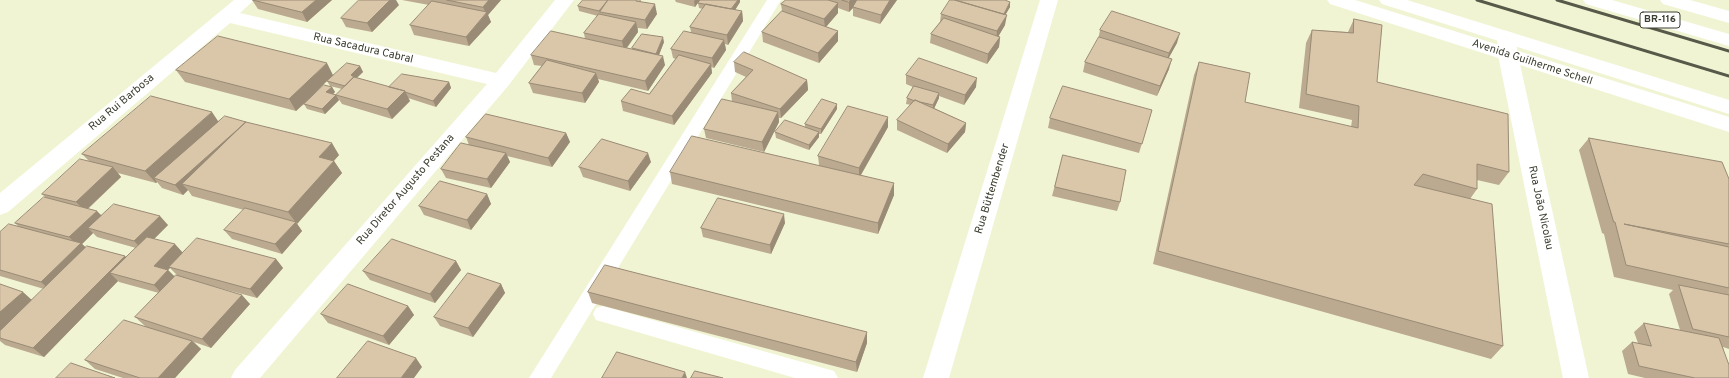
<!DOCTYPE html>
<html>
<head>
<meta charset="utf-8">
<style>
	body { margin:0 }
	canvas { display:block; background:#f1f4d3 }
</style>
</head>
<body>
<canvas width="1729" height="378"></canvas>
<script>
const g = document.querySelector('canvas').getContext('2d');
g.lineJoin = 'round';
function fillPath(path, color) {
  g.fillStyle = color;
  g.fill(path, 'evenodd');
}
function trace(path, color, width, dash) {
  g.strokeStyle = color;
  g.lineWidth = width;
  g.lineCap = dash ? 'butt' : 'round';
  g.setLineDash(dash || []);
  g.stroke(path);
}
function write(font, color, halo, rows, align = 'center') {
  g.font = font + ' Overpass,sans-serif';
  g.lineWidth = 3;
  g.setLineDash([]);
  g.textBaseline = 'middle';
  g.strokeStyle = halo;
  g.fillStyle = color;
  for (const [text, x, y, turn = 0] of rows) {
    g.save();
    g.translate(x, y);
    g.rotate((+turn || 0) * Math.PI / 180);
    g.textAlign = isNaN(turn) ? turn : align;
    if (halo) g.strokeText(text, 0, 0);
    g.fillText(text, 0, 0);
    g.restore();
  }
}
fillPath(new Path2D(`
	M 767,0 L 781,0 L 551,378 L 529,378 Z
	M 603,306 L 827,369 L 834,371 L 838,378 L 795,378 L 603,322 L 596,320 L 593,314 L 596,308 Z`), '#fff');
fillPath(new Path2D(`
	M 234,0 L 254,0 L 240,13 L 496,73 L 555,0 L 574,0 L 508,86 L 260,378 L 231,378 L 235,370 L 487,84 L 230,23 L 8,212 L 0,215 L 0,193 Z
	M 1040,0 L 1058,0 L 949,378 L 923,378 Z
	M 1506,31 L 1513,33 L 1515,37 L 1518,55 L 1589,378 L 1563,378 L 1498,55 L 1497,37 L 1499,33 Z`), '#fff');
fillPath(new Path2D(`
	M 1327,0 L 1355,0 L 1729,117 L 1729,132 L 1330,4 Z
	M 1379,0 L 1407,0 L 1729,100 L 1729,114 L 1382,4 Z`), '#fff');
fillPath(new Path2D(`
	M 1583,0 L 1612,0 L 1729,34 L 1729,46 L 1586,4 Z
	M 1660,0 L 1690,0 L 1729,11 L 1729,23 L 1663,4 Z`), '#fff');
trace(new Path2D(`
	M 1477,0 L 1729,76
	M 1557,0 L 1729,51`), '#575949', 3);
fillPath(new Path2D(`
	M 252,0 L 332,0 L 307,22 L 258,9 Z
	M 402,0 L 501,0 L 488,15 L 491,22 L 469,46 L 414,35 L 410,25 L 429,5 Z
	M 641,0 L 641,2 L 657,14 L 647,29 L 638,28 L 638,32 L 627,48 L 632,49 L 632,48 L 664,42 L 659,55 L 665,65 L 648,91 L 598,79 L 599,82 L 585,103 L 533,93 L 529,83 L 542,66 L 534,65 L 531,55 L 585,39 L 584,33 L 598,16 L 579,11 L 578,6 Z
	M 675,0 L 740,0 L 740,2 L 735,10 L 742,11 L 743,21 L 728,45 L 725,44 L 726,50 L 714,68 L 711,67 L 712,73 L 674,125 L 623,111 L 621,101 L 649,94 L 676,59 L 673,58 L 671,49 L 691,32 L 690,27 L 703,9 L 699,8 L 698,3 L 695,7 L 676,2 Z
	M 786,0 L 897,0 L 880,24 L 853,16 L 853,8 L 849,12 L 838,8 L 838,13 L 826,27 L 838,31 L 838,41 L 819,63 L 763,42 L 762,32 L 782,11 L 781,4 Z
	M 1010,2 L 1010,7 L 1005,15 L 1005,25 L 998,37 L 1000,37 L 999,47 L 987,64 L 930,43 L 931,34 L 940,22 L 941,14 Z
	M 399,5 L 372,32 L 346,27 L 341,18 Z
	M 1354,19 L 1377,82 L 1509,172 L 1499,185 L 1477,180 L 1477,189 L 1470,199 L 1503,346 L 1491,359 L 1153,264 L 1194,75 L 1199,62 L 1245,102 L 1351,127 L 1352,120 L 1299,108 L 1306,43 L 1312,30 L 1348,32 Z
	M 1100,30 L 1177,43 L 1168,58 L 1169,69 L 1157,96 L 1083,72 L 1085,62 L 1098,40 Z
	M 734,62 L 807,80 L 808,90 L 781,118 L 779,118 L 779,122 L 764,152 L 706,138 L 704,129 L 732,102 L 731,93 L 746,77 L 735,72 Z
	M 360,66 L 363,72 L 357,78 L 389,87 L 449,82 L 451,88 L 436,107 L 408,98 L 410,101 L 392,119 L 342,104 L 336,95 L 342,89 L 330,86 L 327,81 L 311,97 L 332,87 L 335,92 L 333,94 L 336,95 L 339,100 L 325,114 L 307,109 L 304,104 L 296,111 L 185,82 L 176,70 L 333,75 Z
	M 906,75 L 976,87 L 964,105 L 939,96 L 939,98 L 934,108 L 966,123 L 965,132 L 947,153 L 897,130 L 897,120 L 911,105 L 906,104 L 907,98 L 913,87 L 906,84 Z
	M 837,109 L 821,134 L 819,134 L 819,137 L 809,150 L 776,138 L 775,132 L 805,127 L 805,124 Z
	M 1152,110 L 1139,153 L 1048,128 L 1050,118 Z
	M 219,121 L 246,122 L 339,155 L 334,161 L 342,173 L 297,224 L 302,231 L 282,254 L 232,239 L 224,230 L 244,210 L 192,196 L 188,190 L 183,195 L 162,188 L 157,182 L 156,183 L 118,173 L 121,177 L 88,209 L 101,215 L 168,225 L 154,239 L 183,253 L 276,259 L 283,268 L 257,298 L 201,283 L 250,304 L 211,348 L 194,342 L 201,349 L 175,378 L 123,378 L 95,369 L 85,360 L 145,326 L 135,317 L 159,293 L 119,282 L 118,281 L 44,357 L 5,345 L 0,341 L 0,284 L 32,300 L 44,289 L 0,276 L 0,232 L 18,226 L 15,223 L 46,198 L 42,194 L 90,162 L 82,154 ZM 93,233 L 97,237 L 136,248 L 126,258 L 125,256 L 86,248 L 82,244 ZM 170,268 L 177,275 L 175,277 L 168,270 Z
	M 888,127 L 861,175 L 894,195 L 878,234 L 672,184 L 670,172 L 819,165 L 818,156 Z
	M 566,133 L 570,142 L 552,167 L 507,156 L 510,162 L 491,188 L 446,178 L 441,169 L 469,145 L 466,137 Z
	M 1589,138 L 1729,179 L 1729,349 L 1723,347 L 1729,378 L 1645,378 L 1628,374 L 1622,351 L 1632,342 L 1638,343 L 1634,332 L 1644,323 L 1680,330 L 1669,294 L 1673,290 L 1614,277 L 1604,234 L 1602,233 L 1579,150 Z
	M 1063,155 L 1120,202 L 1117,211 L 1052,196 Z
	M 651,162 L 630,191 L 583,177 L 579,167 Z
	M 487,194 L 491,204 L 471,230 L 424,215 L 419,206 Z
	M 785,223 L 771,254 L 703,237 L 701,228 Z
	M 456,261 L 461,270 L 435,303 L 370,280 L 363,271 Z
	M 501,284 L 505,293 L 473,337 L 440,326 L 434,317 Z
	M 588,292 L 867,332 L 867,343 L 857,372 L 592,303 Z
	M 408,306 L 414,315 L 389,345 L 328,323 L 321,314 Z`), '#bbaa90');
fillPath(new Path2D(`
	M 316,0 L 332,0 L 307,22 L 302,12 Z
	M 390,0 L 396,0 L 399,5 L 372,32 L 367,23 Z
	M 489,0 L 501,0 L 488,15 L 491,22 L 469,46 L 466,37 L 486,14 L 483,7 Z
	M 695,0 L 700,0 L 695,7 L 694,1 Z
	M 738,0 L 740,0 L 740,2 L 732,15 L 731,10 Z
	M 851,0 L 860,0 L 853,7 L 853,8 L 849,12 L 849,2 Z
	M 890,0 L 897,0 L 880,24 L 881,15 Z
	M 1010,2 L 1010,7 L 1003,19 L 1004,14 Z
	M 838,3 L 838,13 L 825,28 L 824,19 Z
	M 655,4 L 657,14 L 647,29 L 645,20 Z
	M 742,11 L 743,21 L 728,45 L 727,35 Z
	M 1007,15 L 1005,25 L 996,40 L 997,31 Z
	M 636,22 L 638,32 L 624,51 L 622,41 Z
	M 838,31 L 838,41 L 819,63 L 818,53 Z
	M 1180,33 L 1177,43 L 1166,63 L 1169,53 Z
	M 663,37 L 664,42 L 657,60 L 656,54 Z
	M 1000,37 L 999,47 L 987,64 L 988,54 Z
	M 724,40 L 726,50 L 714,68 L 712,58 Z
	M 663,56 L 665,65 L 648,91 L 645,81 Z
	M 1172,59 L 1169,69 L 1157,96 L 1160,86 Z
	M 327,63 L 333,75 L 296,111 L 289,99 Z
	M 711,64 L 712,73 L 674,125 L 672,116 Z
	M 360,66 L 363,72 L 355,79 L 348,91 L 351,75 Z
	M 596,73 L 599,82 L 585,103 L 582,93 Z
	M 977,78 L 976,87 L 964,105 L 965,95 Z
	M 807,80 L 808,90 L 781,118 L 780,109 Z
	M 449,82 L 451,88 L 436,107 L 433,101 Z
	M 332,87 L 335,92 L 329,98 L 326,92 Z
	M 405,91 L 410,101 L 392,119 L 387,109 Z
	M 939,93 L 939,98 L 933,111 L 933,105 Z
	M 336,95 L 339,100 L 325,114 L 322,109 Z
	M 837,104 L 837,109 L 821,134 L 821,129 Z
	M 212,112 L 220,124 L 154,178 L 157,182 L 156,183 L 145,171 Z
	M 778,112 L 779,122 L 764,152 L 762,142 Z
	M 888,117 L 888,127 L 859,178 L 859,168 Z
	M 246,122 L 252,131 L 182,184 L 188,190 L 183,195 L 175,185 Z
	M 966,123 L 965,132 L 947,153 L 948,144 Z
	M 819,132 L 819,137 L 809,150 L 809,145 Z
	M 566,133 L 570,142 L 552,167 L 548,158 Z
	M 332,143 L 339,155 L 326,169 L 319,157 Z
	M 506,153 L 510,162 L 491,188 L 487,179 Z
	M 648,153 L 651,162 L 630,191 L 628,181 Z
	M 334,161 L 342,173 L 297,224 L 288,212 Z
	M 113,167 L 121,177 L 85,211 L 76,202 Z
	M 894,183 L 894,195 L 878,234 L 878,223 Z
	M 487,194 L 491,204 L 471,230 L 467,220 Z
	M 97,211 L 106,220 L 88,228 L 93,233 L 82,244 L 91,252 L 51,291 L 41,282 L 78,246 L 69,237 Z
	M 784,214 L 785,223 L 771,254 L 770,245 Z
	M 160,216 L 168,225 L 143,250 L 134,241 Z
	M 296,222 L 302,231 L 282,254 L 275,244 Z
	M 175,244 L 184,254 L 163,275 L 154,266 Z
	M 125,256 L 134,265 L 110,273 L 118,281 L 44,357 L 33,348 Z
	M 276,259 L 283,268 L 257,298 L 250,289 Z
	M 456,261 L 461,270 L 435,303 L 430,294 Z
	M 168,270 L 177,279 L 162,294 L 154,285 Z
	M 501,284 L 505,293 L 473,337 L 468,328 Z
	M 23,292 L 33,301 L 0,331 L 0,312 Z
	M 242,295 L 250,304 L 211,348 L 202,339 Z
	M 408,306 L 414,315 L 389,345 L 383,336 Z
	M 867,332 L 867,343 L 857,372 L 856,362 Z
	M 192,341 L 201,349 L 175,378 L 158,378 Z
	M 416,358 L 422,367 L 414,378 L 401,378 Z
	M 685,372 L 687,378 L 682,378 Z`), '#998b76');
const building = new Path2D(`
	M 253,0 L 316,0 L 302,12 Z
	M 359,0 L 390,0 L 367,23 L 341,18 Z
	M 447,0 L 489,0 L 483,7 Z
	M 583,0 L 608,0 L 599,11 L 578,6 Z
	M 608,0 L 636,0 L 636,1 L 655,4 L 645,20 L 600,12 Z
	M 700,0 L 738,0 L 731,9 L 698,3 Z
	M 786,0 L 828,0 L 838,3 L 824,19 L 781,4 Z
	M 842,0 L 851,0 L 849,2 Z
	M 857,0 L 890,0 L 881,15 L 853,7 Z
	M 950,0 L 955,0 L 1007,15 L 997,31 L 941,14 Z
	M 955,0 L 1005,0 L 1010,2 L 1004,14 Z
	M 432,1 L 487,12 L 466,37 L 410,25 Z
	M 706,4 L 742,11 L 727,35 L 690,27 Z
	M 782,11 L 838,31 L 818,53 L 762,32 Z
	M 1112,11 L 1180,33 L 1169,53 L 1100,30 Z
	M 599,14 L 636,22 L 622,41 L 584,33 Z
	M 944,18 L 1000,37 L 988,54 L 931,34 Z
	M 1354,19 L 1382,25 L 1377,82 L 1508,114 L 1509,172 L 1477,164 L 1477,189 L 1423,174 L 1414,185 L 1492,204 L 1503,346 L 1158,251 L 1199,62 L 1250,73 L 1245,102 L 1358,128 L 1359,106 L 1306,94 L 1312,30 L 1353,33 Z
	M 551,31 L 663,56 L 645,81 L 531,55 Z
	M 684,31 L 724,40 L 712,58 L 671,49 Z
	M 642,34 L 663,37 L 656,54 L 632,48 Z
	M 218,36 L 327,63 L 289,99 L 176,70 Z
	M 1099,37 L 1172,59 L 1160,86 L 1085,62 Z
	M 744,52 L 807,80 L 780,109 L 731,93 L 753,70 L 734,62 Z
	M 679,55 L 711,64 L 672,116 L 621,101 L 631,89 L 649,94 Z
	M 919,58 L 977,78 L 965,95 L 906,75 Z
	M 547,60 L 596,73 L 582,93 L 529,83 Z
	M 347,63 L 360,66 L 351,75 L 354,77 L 345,86 L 327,81 Z
	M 402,74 L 449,82 L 433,101 L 405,92 L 405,91 L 389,87 Z
	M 354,77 L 405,91 L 387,109 L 336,95 Z
	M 324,85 L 332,87 L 326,92 L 336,95 L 322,109 L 304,104 Z
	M 914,86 L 939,93 L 933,105 L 920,102 L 915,100 L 915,101 L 907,98 Z
	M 1063,86 L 1152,110 L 1142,144 L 1050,118 Z
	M 151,96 L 212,112 L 145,171 L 82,154 Z
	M 722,99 L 778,112 L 762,142 L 704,129 Z
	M 822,99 L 837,104 L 821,129 L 805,124 Z
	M 915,100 L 966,123 L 948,144 L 897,120 Z
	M 848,106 L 888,117 L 859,168 L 818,156 Z
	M 486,114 L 566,133 L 548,158 L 466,137 Z
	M 225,116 L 246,122 L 175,185 L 154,178 Z
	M 785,120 L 819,132 L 809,145 L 775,132 Z
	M 246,122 L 332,143 L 319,157 L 334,161 L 288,212 L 182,184 Z
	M 692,136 L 894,183 L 878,223 L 670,172 Z
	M 1589,138 L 1722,162 L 1729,179 L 1729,244 L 1624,224 L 1729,247 L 1729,288 L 1626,265 L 1615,222 L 1614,222 Z
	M 602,139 L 648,153 L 628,181 L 579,167 Z
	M 461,143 L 506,153 L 487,179 L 441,169 Z
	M 1063,155 L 1126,170 L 1120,202 L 1055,187 Z
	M 80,159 L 113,167 L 76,202 L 42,194 Z
	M 440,181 L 487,194 L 467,220 L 419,206 Z
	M 44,197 L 97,211 L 69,237 L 15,223 Z
	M 718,198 L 784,214 L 770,245 L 701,228 Z
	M 114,204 L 160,216 L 134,241 L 88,228 Z
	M 245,208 L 296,222 L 275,244 L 224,230 Z
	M 9,224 L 81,243 L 41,282 L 0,270 L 0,232 Z
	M 147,237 L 175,244 L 154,266 L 168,270 L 154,285 L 110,273 Z
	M 197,238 L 276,259 L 250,289 L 169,267 Z
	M 392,239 L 456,261 L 430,294 L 363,271 Z
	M 87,246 L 125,256 L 33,348 L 0,338 L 0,331 Z
	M 605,265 L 867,332 L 856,362 L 588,292 Z
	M 468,273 L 501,284 L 468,328 L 434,317 Z
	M 176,275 L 242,295 L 202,339 L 135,317 Z
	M 0,284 L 23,292 L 0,312 Z
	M 348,284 L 408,306 L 383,336 L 321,314 Z
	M 1679,285 L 1729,295 L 1729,337 L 1693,329 Z
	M 124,320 L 192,341 L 158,378 L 140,378 L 85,360 Z
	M 1644,323 L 1719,338 L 1729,365 L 1729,378 L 1695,378 L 1639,366 L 1632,342 L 1651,346 Z
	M 368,341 L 416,358 L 401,378 L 337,378 Z
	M 617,352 L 685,372 L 682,378 L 602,378 Z
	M 71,363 L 115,378 L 56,378 Z
	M 695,371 L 723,378 L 691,378 Z`);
fillPath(building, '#dac6a8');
trace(building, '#998b76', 1);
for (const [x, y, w] of [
	[1660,20,40]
]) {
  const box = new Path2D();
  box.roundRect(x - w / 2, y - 8, w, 16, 3);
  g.fillStyle = '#fff';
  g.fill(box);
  trace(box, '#3d3e31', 1);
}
write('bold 10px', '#3d3e31', null, [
	["BR-116",1660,20]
]);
write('11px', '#3d3e31', '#fff', [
	["Rua Sacadura Cabral",363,49,13],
	["Avenida Guilherme Schell",1532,63,18],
	["Rua Rui Barbosa",122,103,-40],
	["Rua Büttembender",993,189,-73],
	["Rua Diretor Augusto Pestana",406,190,-49],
	["Rua João Nicolau",1540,208,78]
]);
</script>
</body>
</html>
